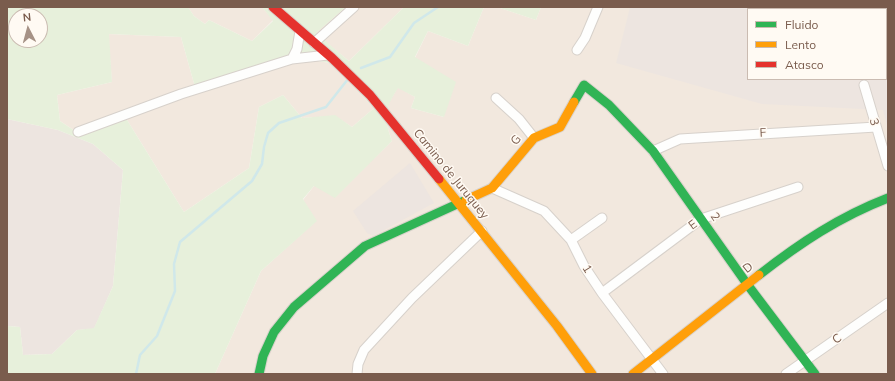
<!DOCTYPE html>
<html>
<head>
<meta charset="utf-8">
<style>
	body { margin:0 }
	#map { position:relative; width:895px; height:381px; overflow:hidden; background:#f9f5f0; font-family:Mulish,sans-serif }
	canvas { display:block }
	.frame { position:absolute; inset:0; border:8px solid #7a5c4d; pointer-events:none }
	.legend { position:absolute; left:747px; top:8px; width:140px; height:72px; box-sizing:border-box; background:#fffaf3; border:1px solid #cabbb1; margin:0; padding:5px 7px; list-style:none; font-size:12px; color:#7a5c4d }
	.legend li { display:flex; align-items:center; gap:8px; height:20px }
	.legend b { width:20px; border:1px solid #cabbb1 }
	.north { position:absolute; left:8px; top:8px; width:40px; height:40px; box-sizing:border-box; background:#fffaf3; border:1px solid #cabbb1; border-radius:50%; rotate:354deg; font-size:11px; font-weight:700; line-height:16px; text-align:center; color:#7a5c4d }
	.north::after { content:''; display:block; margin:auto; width:14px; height:18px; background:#a69286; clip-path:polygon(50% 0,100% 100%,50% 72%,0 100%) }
</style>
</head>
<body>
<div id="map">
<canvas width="895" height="381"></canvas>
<div class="frame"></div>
<ul class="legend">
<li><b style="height:5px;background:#30b455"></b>Fluido</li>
<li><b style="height:5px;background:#ff9f0a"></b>Lento</li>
<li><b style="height:5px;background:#e5322d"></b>Atasco</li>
</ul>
<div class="north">N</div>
</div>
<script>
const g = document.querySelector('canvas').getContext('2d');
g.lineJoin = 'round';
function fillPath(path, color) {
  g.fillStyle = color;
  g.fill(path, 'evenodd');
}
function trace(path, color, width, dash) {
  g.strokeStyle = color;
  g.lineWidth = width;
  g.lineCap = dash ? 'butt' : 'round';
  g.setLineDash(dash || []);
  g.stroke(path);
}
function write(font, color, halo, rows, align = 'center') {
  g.font = font + ' Mulish,sans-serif';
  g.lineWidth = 3;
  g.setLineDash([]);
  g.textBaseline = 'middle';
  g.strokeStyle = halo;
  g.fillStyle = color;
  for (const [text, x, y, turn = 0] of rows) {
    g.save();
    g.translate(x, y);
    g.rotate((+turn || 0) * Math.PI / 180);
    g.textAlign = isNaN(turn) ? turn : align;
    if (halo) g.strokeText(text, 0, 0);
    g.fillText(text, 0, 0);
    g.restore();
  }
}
fillPath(new Path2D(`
	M 188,7 L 262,7 L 273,20 L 252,41 L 209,20 L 205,24 L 194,16 Z
	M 346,7 L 404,7 L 349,61 L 315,33 Z
	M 484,7 L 497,7 L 536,20 L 541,7 L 888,7 L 888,374 L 215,374 L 261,271 L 316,221 L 303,200 L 314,186 L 365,167 L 392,141 L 386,123 L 387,106 L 398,87 L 415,97 L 411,108 L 444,117 L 415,58 L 428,31 L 468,46 ZM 748,9 L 886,9 L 886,79 L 748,79 Z
	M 108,34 L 181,37 L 195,87 L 290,57 L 331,63 L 374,108 L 352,127 L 335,116 L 302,118 L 283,95 L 259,107 L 249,168 L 184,212 L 124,115 L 78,133 L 60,121 L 57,95 L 112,82 Z`), '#f2e8de');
fillPath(new Path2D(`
	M 630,7 L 873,7 L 873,9 L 748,9 L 748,79 L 886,79 L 886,19 L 888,19 L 888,129 L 883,110 L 762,104 L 616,63 Z
	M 7,119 L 58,130 L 93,144 L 123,170 L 113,286 L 94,329 L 77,330 L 52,354 L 23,355 L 20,327 L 7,326 Z
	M 410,163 L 434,203 L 373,236 L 367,233 L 353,211 Z`), '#ede5e0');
fillPath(new Path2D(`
	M 7,7 L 188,7 L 194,16 L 205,24 L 209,20 L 252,41 L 273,21 L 262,7 L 346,7 L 316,33 L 349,61 L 404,7 L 484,7 L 468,46 L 428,31 L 415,57 L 456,82 L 444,117 L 411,108 L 415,97 L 398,88 C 384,111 383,115 392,141 L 335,198 L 314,186 L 303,199 L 317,221 L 261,271 L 215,374 L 7,374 L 7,326 L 20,327 L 23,355 L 52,354 L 77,330 L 94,328 L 113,286 L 123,170 L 93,144 L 58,130 L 7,119 ZM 16,16 L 40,16 L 40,40 L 16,40 ZM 109,34 L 181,37 L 195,87 L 290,57 L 331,63 L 374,108 L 352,127 L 335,115 L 302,118 L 283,95 L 259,107 L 249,168 L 184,212 L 124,115 L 78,133 L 60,121 L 57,95 L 112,82 Z
	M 497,7 L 541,7 L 536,20 Z`), '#e7f0db');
trace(new Path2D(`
	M 361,68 L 390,57 L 414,23 L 438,7
	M 136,374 L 140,355 L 157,336 L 175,291 L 174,264 L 180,242 L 252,181 L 262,164 L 264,147 L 268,133 L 279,123 L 326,107 L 348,79`), '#d0e8ea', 2.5);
const street = new Path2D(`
	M 314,43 L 354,7
	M 577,50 L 585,38 L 598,7
	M 292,59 L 297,49 L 300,31
	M 864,85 L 888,166
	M 496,98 L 519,119 L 534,138
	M 78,132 L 181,94 L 292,59 L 328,55
	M 653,151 L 680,139 L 876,127
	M 492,188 L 544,211 L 571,240 L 584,266 L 602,293 L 663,374
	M 571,240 L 602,218
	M 602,293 L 701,219 L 798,187
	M 357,374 L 358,364 L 364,350 L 412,298 L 482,231
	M 786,374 L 888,303`);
const fast = new Path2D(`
	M 574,102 L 584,85 L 609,105 L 653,151 L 747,284 L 815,374
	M 759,275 C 800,243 839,217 888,198
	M 259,374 L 263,356 L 274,332 L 294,307 L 365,246 L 466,200`);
const slow = new Path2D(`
	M 439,179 L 557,326 L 592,374
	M 466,200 L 492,188 L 534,138 L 560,127 L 574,102
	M 633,374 L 759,275`);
const jam = new Path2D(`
	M 273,7 L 332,58 L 370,95 L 439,179`);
trace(street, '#d7d1cb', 11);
trace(fast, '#d9d2cb', 11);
trace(slow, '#d9d2cb', 11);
trace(jam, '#d9d2cb', 11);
trace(street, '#fefefd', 9);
trace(fast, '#30b455', 9);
trace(slow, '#ff9f0a', 9);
trace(jam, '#e5322d', 9);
write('12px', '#7a5c4d', '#fffaf3', [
	["3",874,122,74],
	["F",763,133,-3],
	["G",516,140,-50],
	["Camino de Juruquey",451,174,51],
	["2",715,217,55],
	["E",693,225,-37],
	["D",748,268,-38],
	["1",587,269,58],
	["C",837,339,-35]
]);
</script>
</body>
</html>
